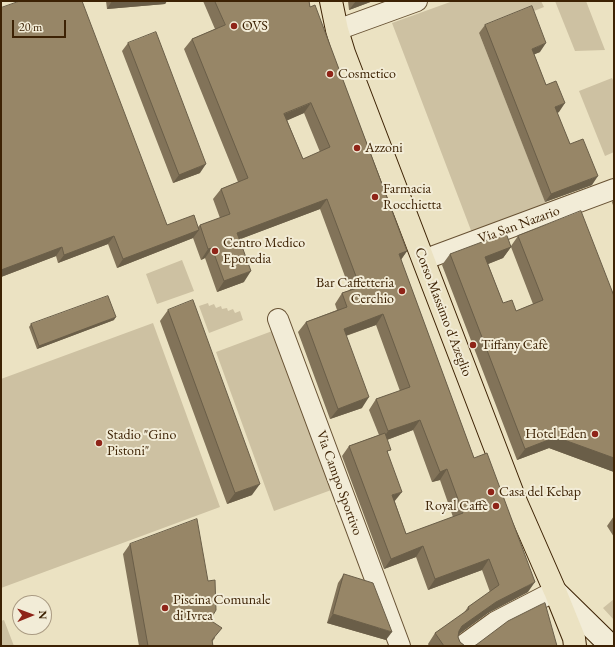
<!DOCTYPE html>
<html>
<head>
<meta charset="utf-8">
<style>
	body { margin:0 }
	#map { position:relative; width:615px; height:647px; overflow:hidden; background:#ebe2c2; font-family:"EB Garamond",serif }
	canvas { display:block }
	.frame { position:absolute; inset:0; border:2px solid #3d2204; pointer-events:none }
	.north { position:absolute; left:12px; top:595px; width:40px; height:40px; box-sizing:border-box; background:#f2ecd7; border:1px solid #aa9b83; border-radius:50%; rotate:89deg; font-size:11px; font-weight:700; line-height:16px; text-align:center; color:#3d2204 }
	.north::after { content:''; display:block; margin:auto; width:14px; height:18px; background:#8f2418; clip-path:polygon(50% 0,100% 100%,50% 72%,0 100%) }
	.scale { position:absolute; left:12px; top:20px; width:54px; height:18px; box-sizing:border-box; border:2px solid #3d2204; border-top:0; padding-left:5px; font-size:12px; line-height:14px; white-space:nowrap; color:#3d2204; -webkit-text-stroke:3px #f2ecd7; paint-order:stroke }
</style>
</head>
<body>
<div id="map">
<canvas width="615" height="647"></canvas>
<div class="frame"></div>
<div class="north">N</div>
<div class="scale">20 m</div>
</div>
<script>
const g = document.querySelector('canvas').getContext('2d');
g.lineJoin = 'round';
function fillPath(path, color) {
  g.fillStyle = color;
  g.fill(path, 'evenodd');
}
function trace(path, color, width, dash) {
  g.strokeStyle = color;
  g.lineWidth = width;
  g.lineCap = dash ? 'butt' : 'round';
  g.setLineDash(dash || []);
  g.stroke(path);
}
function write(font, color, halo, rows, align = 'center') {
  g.font = font + ' "EB Garamond",serif';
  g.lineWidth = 4;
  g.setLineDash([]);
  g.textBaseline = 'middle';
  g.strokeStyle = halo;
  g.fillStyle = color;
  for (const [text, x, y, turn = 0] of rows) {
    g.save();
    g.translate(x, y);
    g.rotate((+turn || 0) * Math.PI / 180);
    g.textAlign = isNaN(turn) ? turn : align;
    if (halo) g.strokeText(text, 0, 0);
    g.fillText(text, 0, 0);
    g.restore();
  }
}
fillPath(new Path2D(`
	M 453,1 L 541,1 L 544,7 L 479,33 L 546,204 L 472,233 L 392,23 Z
	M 555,1 L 586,1 L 605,50 L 575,51 Z
	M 612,78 L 614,82 L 614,152 L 605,156 L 579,91 Z
	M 182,260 L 194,291 L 157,304 L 146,274 Z
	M 208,303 L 209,306 L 214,304 L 216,308 L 221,306 L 222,309 L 227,308 L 228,311 L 233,309 L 235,313 L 240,311 L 243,320 L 209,333 L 199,306 Z
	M 153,323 L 220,507 L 1,588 L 1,379 Z
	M 275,330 L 334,489 L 274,511 L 216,352 Z
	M 614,599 L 614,620 L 603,608 Z
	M 4,620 L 14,646 L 1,646 L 1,621 Z`), '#cdc1a2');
const minor = new Path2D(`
	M 337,30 L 417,1
	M 423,260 L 614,189
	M 278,319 L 400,646
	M 462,646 L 495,622 L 555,591`);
const secondary = new Path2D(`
	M 555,591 L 611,646`);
const primary = new Path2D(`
	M 331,1 L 337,30 L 344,53 L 516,502 L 555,591 L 574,638 L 575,646`);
trace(minor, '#685234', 22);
trace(secondary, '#3d2204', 24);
trace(primary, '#3d2204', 24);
trace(minor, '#f2ecd7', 20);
trace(secondary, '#f2ecd7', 22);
trace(primary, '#ebe2c2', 22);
fillPath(new Path2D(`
	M 106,1 L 167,1 L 165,4 L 107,9 Z
	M 203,1 L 309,1 L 310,7 L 407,251 L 401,260 L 474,458 L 528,592 L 488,613 L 458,635 L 458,637 L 460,642 L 465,646 L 429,646 L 428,644 L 435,633 L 463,614 L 468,607 L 490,592 L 482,570 L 428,590 L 416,557 L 384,569 L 342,456 L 349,446 L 379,435 L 369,410 L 376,399 L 400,391 L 376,325 L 346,336 L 362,408 L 330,419 L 298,332 L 306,322 L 337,310 L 335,304 L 342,293 L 350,290 L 320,209 L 240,239 L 244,282 L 217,292 L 205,258 L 201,260 L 193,238 L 117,268 L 108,244 L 58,263 L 56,256 L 1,277 L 1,8 L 167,225 L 198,227 L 200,225 L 220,218 L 213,199 L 221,189 L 238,182 L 184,49 L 192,39 L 215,29 ZM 304,113 L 320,152 L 303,159 L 287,120 ZM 413,430 L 432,482 L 440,480 L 453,517 L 406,534 L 395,502 L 388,454 L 387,440 Z
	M 348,1 L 373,1 L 349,10 Z
	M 485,25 L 540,52 L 534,54 L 546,85 L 559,112 L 557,113 L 570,144 L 592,185 L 545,202 L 479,33 Z
	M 128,43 L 200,173 L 173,183 L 122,51 Z
	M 614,199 L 614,208 L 612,202 Z
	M 518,236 L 614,296 L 614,472 L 549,448 L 517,460 L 442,265 L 450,254 L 511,246 ZM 511,247 L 533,304 L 516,311 L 503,303 L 488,264 L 503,258 Z
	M 168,310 L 252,495 L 227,504 L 160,321 Z
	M 114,320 L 37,349 L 29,327 L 31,324 Z
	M 614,516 L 614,537 L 607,526 Z
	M 130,544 L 210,620 L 215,638 L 212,642 L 213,646 L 139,646 L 123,554 Z
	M 344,574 L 386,640 L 327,623 L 338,583 Z`), '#827359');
fillPath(new Path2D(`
	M 112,1 L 167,1 L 165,4 L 107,9 Z
	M 356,1 L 373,1 L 349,10 Z
	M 546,43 L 540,52 L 526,58 L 532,49 Z
	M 311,103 L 304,113 L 277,125 L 284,114 Z
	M 565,103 L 559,112 L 549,116 L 555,107 Z
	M 206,164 L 200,173 L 173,183 L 179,175 Z
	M 598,176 L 592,185 L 545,202 L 551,194 Z
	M 327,199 L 320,209 L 230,243 L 237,233 Z
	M 199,230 L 193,238 L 117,268 L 123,259 Z
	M 114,236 L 108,244 L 58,263 L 64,255 Z
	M 62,247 L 56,256 L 1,277 L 1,270 Z
	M 511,247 L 503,258 L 478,268 L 485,257 Z
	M 212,248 L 205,258 L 201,260 L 208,249 Z
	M 407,251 L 399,262 L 399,254 Z
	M 251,271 L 244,282 L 217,292 L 224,281 Z
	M 383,314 L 376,325 L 336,339 L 344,329 Z
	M 116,317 L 114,320 L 37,349 L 39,346 Z
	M 369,397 L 362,408 L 330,419 L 338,409 Z
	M 420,420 L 413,430 L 381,442 L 388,431 Z
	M 556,437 L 614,458 L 614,472 L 549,448 L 517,460 L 525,449 Z
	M 447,469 L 440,480 L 432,482 L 440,472 Z
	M 260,484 L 252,495 L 227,504 L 235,493 Z
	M 402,492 L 394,502 L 392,495 Z
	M 423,546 L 416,557 L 384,569 L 391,559 Z
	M 489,559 L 482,570 L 428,590 L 435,579 Z
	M 535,582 L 528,592 L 488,613 L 455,637 L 462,626 L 496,602 Z
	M 333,614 L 392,632 L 386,640 L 327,623 Z`), '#6a5e48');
const building = new Path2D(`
	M 20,1 L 82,1 L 167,225 L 194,215 L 199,230 L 123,259 L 114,236 L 64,255 L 62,247 L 1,270 L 1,8 Z
	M 215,1 L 309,1 L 310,7 L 315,5 L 407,251 L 399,254 L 474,458 L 487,453 L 535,582 L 496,602 L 462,626 L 459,631 L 458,637 L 460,642 L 465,646 L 444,646 L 435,633 L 469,609 L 468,607 L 499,585 L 489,559 L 435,579 L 423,546 L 391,559 L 349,446 L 385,433 L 391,450 L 387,451 L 402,492 L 392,495 L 406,534 L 463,513 L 447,469 L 440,472 L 420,420 L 388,431 L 376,399 L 410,387 L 383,314 L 344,329 L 369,397 L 338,409 L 306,322 L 347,307 L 342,293 L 360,287 L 327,199 L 237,233 L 251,271 L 224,281 L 212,248 L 208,249 L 200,225 L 230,214 L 221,189 L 248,178 L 192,39 L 225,25 ZM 311,103 L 330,147 L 303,159 L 284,114 Z
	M 532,6 L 546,43 L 532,49 L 546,85 L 556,81 L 565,103 L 555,107 L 570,144 L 583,139 L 598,176 L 551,194 L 485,25 Z
	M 156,32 L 206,164 L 179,175 L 128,43 Z
	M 581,211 L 614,296 L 614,458 L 556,437 L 525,449 L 450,254 L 506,233 L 511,247 L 485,257 L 503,303 L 512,300 L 516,311 L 543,300 L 518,236 Z
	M 108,296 L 116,317 L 39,346 L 31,324 Z
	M 193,300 L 260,484 L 235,493 L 168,310 Z
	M 197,519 L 208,581 L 215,580 L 216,610 L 210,620 L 222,628 L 212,640 L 213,646 L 148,646 L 130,544 Z
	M 344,574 L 373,583 L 392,632 L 333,614 Z
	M 545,603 L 557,646 L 473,646 L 476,645 L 508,621 L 542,604 Z`);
fillPath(building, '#978667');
trace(building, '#6a5e48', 1);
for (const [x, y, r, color] of [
	[234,26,4,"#8f2418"],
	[330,74,4,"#8f2418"],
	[357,148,4,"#8f2418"],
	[375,197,4,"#8f2418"],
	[215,251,4,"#8f2418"],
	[402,291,4,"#8f2418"],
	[473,345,4,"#8f2418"],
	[595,434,4,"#8f2418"],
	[99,443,4,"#8f2418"],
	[491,492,4,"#8f2418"],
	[496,506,4,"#8f2418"],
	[165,608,4,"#8f2418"]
]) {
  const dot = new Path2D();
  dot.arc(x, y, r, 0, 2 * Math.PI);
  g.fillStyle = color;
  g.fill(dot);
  trace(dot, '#f2ecd7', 1.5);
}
write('14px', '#3d2204', '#f2ecd7', [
	["OVS",242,26],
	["Cosmetico",338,74],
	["Azzoni",365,148],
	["Farmacia",383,189],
	["Rocchietta",383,205],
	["Centro Medico",223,243],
	["Eporedia",223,259],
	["Bar Caffetteria",394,283,"right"],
	["Cerchio",394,299,"right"],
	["Tiffany Cafè",481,345],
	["Hotel Eden",587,434,"right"],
	["Stadio \"Gino",107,435],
	["Pistoni\"",107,451],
	["Casa del Kebap",499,492],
	["Royal Caffè",488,506,"right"],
	["Piscina Comunale",173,600],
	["di Ivrea",173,616]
], 'left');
write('14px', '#3d2204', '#f2ecd7', [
	["Via San Nazario",519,225,-20],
	["Corso Massimo d'Azeglio",443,312,69],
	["Via Campo Sportivo",339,483,70]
]);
</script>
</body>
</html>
